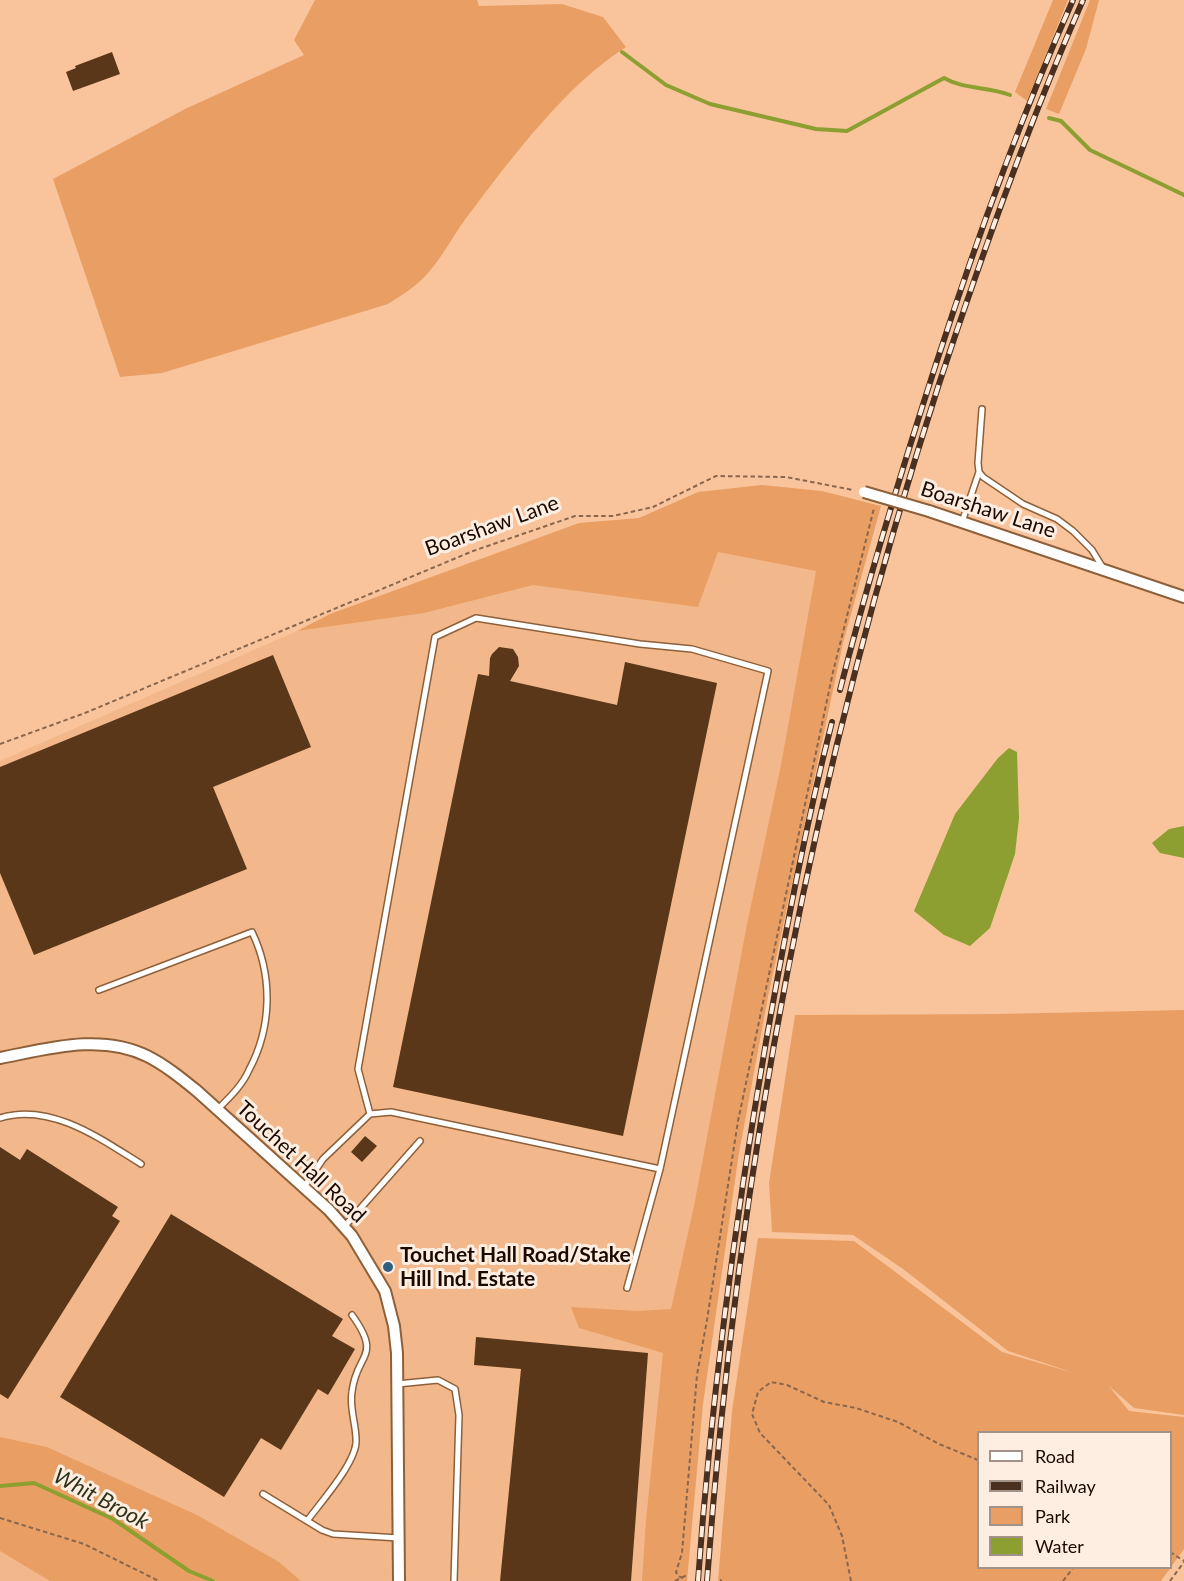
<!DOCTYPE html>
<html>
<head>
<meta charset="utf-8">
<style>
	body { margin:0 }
	#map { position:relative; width:1184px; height:1581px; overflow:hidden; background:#f9c49c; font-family:Lato,sans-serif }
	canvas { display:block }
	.legend { position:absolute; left:977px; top:1431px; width:195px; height:138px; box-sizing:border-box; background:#feeee2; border:2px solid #a39288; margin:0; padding:8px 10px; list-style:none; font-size:18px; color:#1b0900 }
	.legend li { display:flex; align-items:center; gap:12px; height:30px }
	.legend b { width:30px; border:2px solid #a39288 }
</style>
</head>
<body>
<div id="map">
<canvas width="1184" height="1581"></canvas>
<ul class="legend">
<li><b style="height:8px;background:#fff"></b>Road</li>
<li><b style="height:8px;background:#4a3021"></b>Railway</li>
<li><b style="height:16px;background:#e99f64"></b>Park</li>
<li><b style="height:16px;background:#8c9f30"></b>Water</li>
</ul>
</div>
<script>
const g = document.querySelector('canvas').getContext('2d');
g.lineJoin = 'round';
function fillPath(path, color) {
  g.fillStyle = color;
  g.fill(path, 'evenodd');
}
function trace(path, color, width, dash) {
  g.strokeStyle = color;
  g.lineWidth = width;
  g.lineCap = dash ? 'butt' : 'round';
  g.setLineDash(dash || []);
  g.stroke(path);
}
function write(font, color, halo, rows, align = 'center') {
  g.font = font + ' Lato,sans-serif';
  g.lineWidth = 6;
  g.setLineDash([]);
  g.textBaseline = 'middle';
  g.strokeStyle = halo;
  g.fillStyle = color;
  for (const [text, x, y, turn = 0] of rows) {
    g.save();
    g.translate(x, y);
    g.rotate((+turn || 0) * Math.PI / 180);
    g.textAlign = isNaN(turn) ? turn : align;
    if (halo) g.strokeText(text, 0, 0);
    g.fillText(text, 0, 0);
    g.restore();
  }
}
fillPath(new Path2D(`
	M 717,542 L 850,576 L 685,1352 L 664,1581 L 0,1581 L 0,761 L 297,631 L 528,574 Z`), '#f2b88b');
fillPath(new Path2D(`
	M 315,0 L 477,0 L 479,6 L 562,4 L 603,17 L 626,47 C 566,85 513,156 470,213 C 455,232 444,255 428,273 C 417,286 402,295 388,304 L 162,373 L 120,377 L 53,179 L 185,109 L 304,55 L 294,40 Z
	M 1053,0 L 1068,0 L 1027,101 L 1015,92 Z
	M 1090,0 L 1099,0 L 1086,49 L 1059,114 L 1046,109 Z
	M 762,485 L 822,491 L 881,506 L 843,643 L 768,997 L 739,1153 L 703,1404 L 687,1581 L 642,1581 L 646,1520 L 663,1353 L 579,1328 L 571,1307 L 638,1311 L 671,1309 L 694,1206 L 747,924 L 781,765 L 816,571 L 718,552 L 698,607 L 533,585 L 424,613 L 297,631 L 330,614 L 579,523 L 639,518 L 698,492 Z
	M 1184,1010 L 1184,1415 L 1134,1408 L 1109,1386 L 1129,1411 L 1184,1417 L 1184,1549 L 1161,1581 L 718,1581 L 732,1411 L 758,1238 L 854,1241 L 1002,1352 L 1074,1373 L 1008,1351 L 903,1269 L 853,1235 L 772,1232 L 769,1183 L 795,1015 L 998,1014 ZM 978,1432 L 1170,1432 L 1170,1568 L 978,1568 Z
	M 0,1437 L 47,1447 L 197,1515 L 279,1562 L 301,1581 L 50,1581 L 0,1551 Z`), '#e99f64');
fillPath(new Path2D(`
	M 1009,748 L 1017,752 L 1019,818 L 1015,854 L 990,928 L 970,946 L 944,935 L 914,911 L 955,814 L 998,758 Z
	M 1184,826 L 1184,858 L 1160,853 L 1152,843 L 1169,829 Z`), '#8c9f30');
trace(new Path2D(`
	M 622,52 L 666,85 L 710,104 L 816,129 L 847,131 L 944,78 C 965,90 987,86 1010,95
	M 1049,118 L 1061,121 L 1090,150 L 1184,195
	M 0,1486 L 34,1483 L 113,1519 L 189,1571 L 213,1581`), '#8c9f30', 4);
fillPath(new Path2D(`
	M 112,52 L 120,74 L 73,91 L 66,72 L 76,68 L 75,66 Z
	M 499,647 L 513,649 L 518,657 L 519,666 L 510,681 L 617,705 L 625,662 L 717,683 L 623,1136 L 393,1087 L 478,674 L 489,676 L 490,658 L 492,654 Z
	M 273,655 L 311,747 L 213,787 L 247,869 L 34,955 L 0,873 L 0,767 Z
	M 365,1136 L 377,1146 L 362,1162 L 351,1152 Z
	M 0,1147 L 20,1160 L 27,1149 L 118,1207 L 112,1216 L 120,1221 L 8,1399 L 0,1394 Z
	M 171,1214 L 343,1319 L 332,1336 L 355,1349 L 328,1395 L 318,1389 L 281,1450 L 261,1438 L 224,1497 L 60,1397 Z
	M 476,1337 L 648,1353 L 631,1581 L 500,1581 L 521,1369 L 474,1365 Z`), '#5b3719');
const service = new Path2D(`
	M 982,409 L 978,463 L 979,472 L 983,477 L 1023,504 L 1057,519 L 1073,531 L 1092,550 L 1103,568
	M 962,522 L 979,472
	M 99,990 L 252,932 C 273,976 272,1027 249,1070 C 242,1086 229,1098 217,1110
	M 370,1114 L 358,1069 L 435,637 L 476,618 L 640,644 L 692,649 L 768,671 L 660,1169 L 627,1288
	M 0,1118 C 50,1102 101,1139 141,1164
	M 304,1187 L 323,1159 L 370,1114 L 391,1112 L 660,1169
	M 344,1227 L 420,1141
	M 397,1384 L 438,1380 L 455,1389 L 459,1415 L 454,1581
	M 263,1494 L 322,1530 L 333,1534 L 399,1538
	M 307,1521 C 321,1502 354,1465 356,1443 C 357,1426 349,1409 352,1392 C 356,1353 383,1358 352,1315`);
const minor = new Path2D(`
	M 929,511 L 1184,597
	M 0,1058 C 47,1049 101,1033 147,1056 C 165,1065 181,1078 197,1091 L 329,1210 L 352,1236 L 385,1291 L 394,1326 L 397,1353 L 399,1581`);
trace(service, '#8e603a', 8);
trace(minor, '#8e603a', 14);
trace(new Path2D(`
	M 0,744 L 85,713 L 473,551 L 575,516 L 613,516 L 653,507 L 716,476 L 786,477 L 853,490
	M 0,1518 L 84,1544 L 159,1581
	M 1170,1552 L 1184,1561
	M 683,1578 L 678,1576 L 676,1572 L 682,1553 L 697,1375 L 707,1320 L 738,1121 L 833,672 L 874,508
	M 720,1580 L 722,1581
	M 675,1581 L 687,1575
	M 851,1581 L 842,1536 L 829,1505 L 760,1433 L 752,1414 L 758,1392 L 771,1382 L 787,1385 L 824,1402 L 856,1408 L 898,1422 L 939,1444 L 978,1460
	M 1063,1581 L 1073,1568
	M 1170,1581 L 1184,1562`), '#89664e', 2, [4.5, 3]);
trace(service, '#fff', 5);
trace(minor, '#fff', 10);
const rail = new Path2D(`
	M 840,690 C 868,580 901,472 936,364 C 976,241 1020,119 1073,0
	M 698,1581 C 711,1400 735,1221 766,1042 C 785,935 805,828 832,722
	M 707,1581 C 737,1175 813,771 939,384 C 982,254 1028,125 1083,0`);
trace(rail, '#4a3021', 6);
trace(rail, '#feeee2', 4, [11]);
const minorBridge = new Path2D(`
	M 864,492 L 929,511`);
trace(minorBridge, '#8e603a', 14, []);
trace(minorBridge, '#fff', 10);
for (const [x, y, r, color] of [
	[388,1267,6,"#30607f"]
]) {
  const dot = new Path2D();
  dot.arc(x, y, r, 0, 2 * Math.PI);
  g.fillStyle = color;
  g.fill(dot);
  trace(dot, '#feeee2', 2);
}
write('21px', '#1b0900', '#feeee2', [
	["Boarshaw Lane",988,510,18],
	["Boarshaw Lane",492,526,-20],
	["Touchet Hall Road",301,1162,43]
]);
write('bold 21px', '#1b0900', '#feeee2', [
	["Touchet Hall Road/Stake",400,1255],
	["Hill Ind. Estate",400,1279]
], 'left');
write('italic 22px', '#2d331b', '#feeee2', [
	["Whit Brook",101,1499,28]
]);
</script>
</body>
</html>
